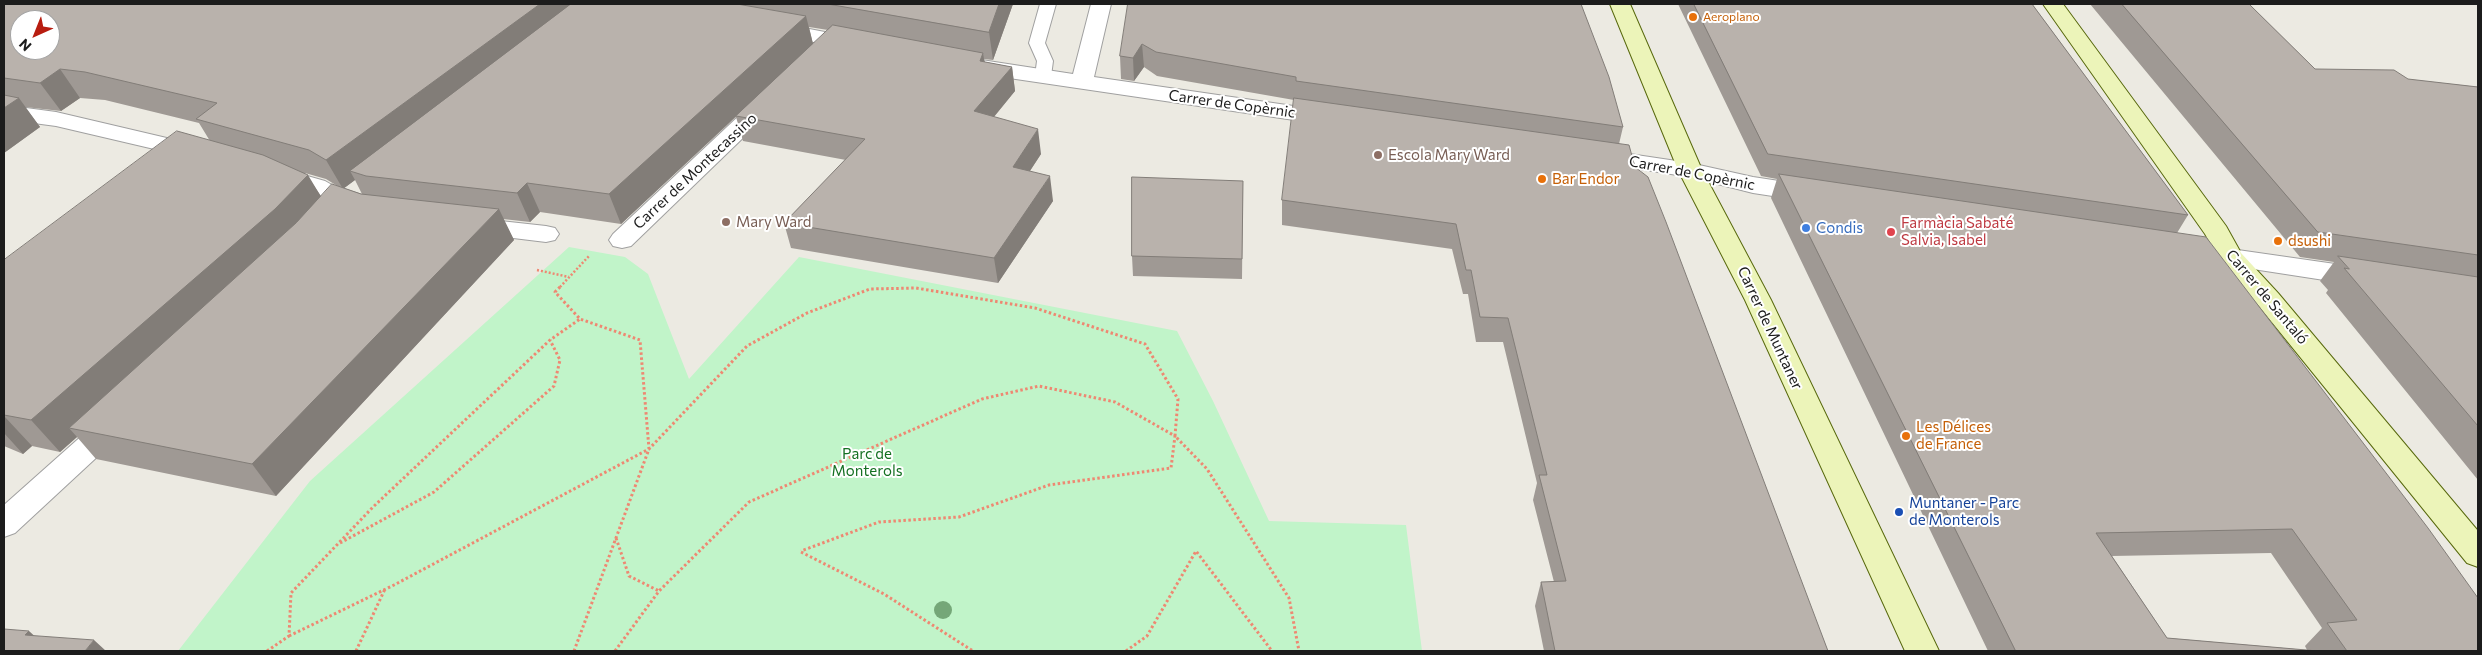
<!DOCTYPE html>
<html>
<head>
<meta charset="utf-8">
<style>
	body { margin:0 }
	#map { position:relative; width:2482px; height:655px; overflow:hidden; background:#eceae2; font-family:Commissioner,sans-serif }
	canvas { display:block }
	.frame { position:absolute; inset:0; border:5px solid #1c1c1c; pointer-events:none }
	.north { position:absolute; left:10px; top:10px; width:50px; height:50px; box-sizing:border-box; background:#fff; border:1px solid #a4a4a4; border-radius:50%; rotate:224deg; font-size:14px; font-weight:700; line-height:20px; text-align:center; color:#1c1c1c }
	.north::after { content:''; display:block; margin:auto; width:18px; height:22px; background:#b81d10; clip-path:polygon(50% 0,100% 100%,50% 72%,0 100%) }
</style>
</head>
<body>
<div id="map">
<canvas width="2482" height="655"></canvas>
<div class="frame"></div>
<div class="north">N</div>
</div>
<script>
const g = document.querySelector('canvas').getContext('2d');
g.lineJoin = 'round';
function fillPath(path, color) {
  g.fillStyle = color;
  g.fill(path, 'evenodd');
}
function trace(path, color, width, dash) {
  g.strokeStyle = color;
  g.lineWidth = width;
  g.lineCap = dash ? 'butt' : 'round';
  g.setLineDash(dash || []);
  g.stroke(path);
}
function write(font, color, halo, rows, align = 'center') {
  g.font = font + ' Commissioner,sans-serif';
  g.lineWidth = 4;
  g.setLineDash([]);
  g.textBaseline = 'middle';
  g.strokeStyle = halo;
  g.fillStyle = color;
  for (const [text, x, y, turn = 0] of rows) {
    g.save();
    g.translate(x, y);
    g.rotate((+turn || 0) * Math.PI / 180);
    g.textAlign = isNaN(turn) ? turn : align;
    if (halo) g.strokeText(text, 0, 0);
    g.fillText(text, 0, 0);
    g.restore();
  }
}
fillPath(new Path2D(`
	M 569,247 L 625,257 L 648,274 L 689,379 L 799,257 L 1177,331 L 1213,401 L 1269,521 L 1406,525 L 1422,651 L 178,651 L 310,481 Z`), '#c1f4c9');
const lane = new Path2D(`
	M 1040,4 L 1056,4 L 1045,43 L 1053,61 L 1051,76 L 1043,81 L 1035,76 L 1037,61 L 1029,43 Z`);
const street = new Path2D(`
	M 1091,4 L 1111,4 L 1094,77 L 1328,111 L 1336,113 L 1340,118 L 1336,123 L 1328,125 L 975,73 L 967,71 L 964,66 L 967,61 L 975,59 L 1073,74 Z
	M 773,22 L 856,38 L 864,39 L 867,44 L 864,49 L 856,50 L 765,33 L 762,28 L 765,23 Z
	M 767,95 L 775,97 L 778,102 L 775,107 L 631,246 L 622,248 L 613,246 L 609,240 L 613,234 L 759,97 Z
	M 4,105 L 56,112 L 205,147 L 209,152 L 205,157 L 197,159 L 56,126 L 4,119 Z
	M 1596,149 L 1690,163 L 1753,177 L 1812,186 L 1821,189 L 1824,194 L 1821,199 L 1812,202 L 1753,193 L 1690,177 L 1588,161 L 1584,156 L 1588,151 Z
	M 279,168 L 325,181 L 353,197 L 368,202 L 372,208 L 368,214 C 345,220 327,201 308,192 C 296,186 282,184 270,180 L 267,175 L 270,170 Z
	M 473,218 L 546,226 L 555,228 L 559,234 L 555,240 L 546,242 L 464,232 L 460,226 L 464,220 Z
	M 2210,246 L 2363,268 L 2372,271 L 2376,277 L 2372,283 L 2363,286 L 2201,261 L 2197,255 L 2201,249 Z
	M 114,413 L 124,416 L 129,424 L 124,432 L 15,533 L 4,537 L 4,505 L 104,416 Z`);
const secondary = new Path2D(`
	M 1610,4 L 1630,4 L 1702,170 L 1771,300 L 1939,651 L 1905,651 L 1745,300 L 1678,170 Z
	M 2043,4 L 2063,4 L 2226,226 L 2241,253 L 2278,293 L 2478,531 L 2478,567 L 2467,563 L 2258,305 L 2222,264 L 2205,234 Z`);
trace(lane, '#a0a0a0', 2);
trace(street, '#a0a0a0', 2);
trace(secondary, '#58690d', 2);
trace(new Path2D(`
	M 537,270 L 569,277
	M 560,287 L 589,256`), '#ee8872', 2.5, [2, 2]);
trace(new Path2D(`
	M 616,538 L 629,576 L 659,591
	M 340,543 L 434,492 L 554,386 L 560,360 L 550,340
	M 801,552 L 884,594 L 973,651
	M 289,636 L 394,585 L 649,449 L 747,346 L 807,313 L 870,289 L 916,288 L 1035,308 L 1145,344 L 1178,399 L 1175,436 L 1207,469 L 1289,598 L 1299,651
	M 267,651 L 289,636 L 291,593 L 373,507 L 550,340 L 580,319 L 555,292 L 561,286
	M 356,651 L 385,589
	M 574,651 L 649,449 L 640,340 L 580,319
	M 615,651 L 659,591 L 749,502 L 982,399 L 1039,386 L 1115,402 L 1175,436 L 1171,468 L 1049,485 L 959,517 L 879,522 L 801,551
	M 1126,651 L 1147,636 L 1196,551 L 1272,651`), '#ee8872', 3, [2.5, 2.5]);
fillPath(lane, '#fff');
fillPath(street, '#fff');
fillPath(secondary, '#ecf4b9');
g.fillStyle = '#75a778';
for (const [x, y] of [
	[943,610]
]) {
  g.beginPath();
  g.arc(x, y, 9, 0, 2 * Math.PI);
  g.fill();
}
fillPath(new Path2D(`
	M 4,4 L 1013,4 L 993,60 L 984,59 L 985,62 L 1012,67 L 1015,91 L 994,117 L 1041,154 L 1030,171 L 1053,201 L 998,283 L 791,248 L 784,223 L 846,160 L 743,141 L 736,117 L 621,224 L 540,212 L 530,222 L 503,219 L 514,240 L 276,496 L 96,459 L 77,437 L 60,452 L 32,446 L 23,454 L 4,446 L 4,260 L 210,141 L 199,123 L 105,100 L 80,98 L 61,111 L 25,107 L 40,127 L 4,153 ZM 809,27 L 828,30 L 813,44 ZM 305,173 L 326,179 L 339,187 L 321,196 ZM 355,180 L 362,194 L 344,188 Z
	M 1128,4 L 1623,127 L 1619,144 L 1635,167 L 1828,651 L 1544,651 L 1535,606 L 1541,582 L 1554,582 L 1533,500 L 1537,483 L 1503,342 L 1476,342 L 1468,294 L 1463,294 L 1452,249 L 1282,225 L 1282,200 L 1294,100 L 1157,76 L 1144,67 L 1134,81 L 1121,79 L 1120,56 Z
	M 1678,4 L 2032,4 L 2188,215 L 2177,233 L 2478,651 L 1988,651 L 1771,198 L 1777,179 L 1761,176 ZM 2271,553 L 2322,628 L 2305,646 L 2307,650 L 2167,638 L 2112,556 Z
	M 2090,4 L 2249,4 L 2315,69 L 2478,87 L 2478,480 L 2326,293 L 2328,290 L 2320,281 L 2334,262 L 2300,257 Z
	M 1243,181 L 1242,279 L 1133,276 L 1132,256 Z`), '#9f9994');
fillPath(new Path2D(`
	M 540,4 L 588,4 L 350,171 L 355,180 L 343,189 L 326,160 Z
	M 999,4 L 1013,4 L 993,60 L 989,32 Z
	M 806,16 L 813,44 L 621,224 L 609,194 Z
	M 1142,44 L 1144,67 L 1134,81 L 1133,58 Z
	M 983,53 L 987,77 L 980,61 Z
	M 1012,67 L 1015,91 L 978,136 L 974,111 Z
	M 60,69 L 80,98 L 61,111 L 40,83 Z
	M 19,98 L 40,127 L 4,153 L 4,108 Z
	M 1038,129 L 1041,154 L 1016,192 L 1013,167 Z
	M 308,175 L 326,205 L 69,428 L 77,437 L 60,452 L 31,420 Z
	M 1050,176 L 1053,201 L 998,283 L 994,258 Z
	M 527,183 L 540,212 L 530,222 L 517,193 Z
	M 499,209 L 514,240 L 276,496 L 252,464 Z
	M 4,416 L 32,446 L 23,454 L 4,433 Z
	M 29,631 L 51,651 L 25,635 Z
	M 94,640 L 106,651 L 85,651 Z`), '#827d78');
const building = new Path2D(`
	M 4,4 L 540,4 L 326,160 L 309,150 L 196,119 L 217,103 L 85,72 L 60,69 L 40,83 L 4,78 ZM 20,20 L 50,20 L 50,50 L 20,50 Z
	M 571,4 L 737,4 L 806,16 L 609,194 L 527,183 L 517,193 L 366,176 L 350,171 Z
	M 828,4 L 999,4 L 989,32 Z
	M 1128,4 L 1581,4 L 1609,77 L 1623,127 L 1296,81 L 1296,77 L 1156,52 L 1142,44 L 1133,58 L 1120,56 Z
	M 1694,4 L 2032,4 L 2188,215 L 1768,154 Z
	M 2122,4 L 2249,4 L 2315,69 L 2394,70 L 2408,79 L 2478,87 L 2478,255 L 2318,232 Z
	M 833,25 L 983,53 L 980,61 L 1012,67 L 974,111 L 1038,129 L 1013,167 L 1050,176 L 994,258 L 784,223 L 865,139 L 736,116 Z
	M 4,95 L 19,98 L 4,108 Z
	M 1294,98 L 1629,145 L 1635,167 L 1648,177 L 1666,222 L 1828,651 L 1555,651 L 1541,582 L 1566,581 L 1539,475 L 1547,475 L 1508,318 L 1480,317 L 1471,270 L 1466,270 L 1456,224 L 1282,200 Z
	M 177,131 L 263,155 L 308,175 L 275,209 L 31,420 L 4,415 L 4,260 Z
	M 1779,174 L 2206,237 L 2428,528 L 2478,598 L 2478,651 L 2347,651 L 2327,623 L 2357,620 L 2292,529 L 2096,533 L 2167,638 L 2318,651 L 2016,651 Z
	M 1132,177 L 1243,181 L 1242,259 L 1132,256 Z
	M 332,184 L 361,194 L 499,209 L 252,464 L 69,428 L 296,223 Z
	M 2338,256 L 2478,277 L 2478,426 L 2344,268 L 2349,269 Z
	M 4,629 L 29,631 L 25,635 L 94,640 L 85,651 L 4,651 Z`);
fillPath(building, '#b9b2ac');
trace(building, '#827d78', 1);
for (const [x, y, r, color] of [
	[1693,17,5,"#e8710a"],
	[1378,155,5,"#8d6e63"],
	[1542,179,5,"#e8710a"],
	[726,222,5,"#8d6e63"],
	[1806,228,5,"#3f7fe0"],
	[1891,232,5,"#e0444e"],
	[2278,241,5,"#e8710a"],
	[1906,436,5,"#e8710a"],
	[1899,512,5,"#1a4fb4"]
]) {
  const dot = new Path2D();
  dot.arc(x, y, r, 0, 2 * Math.PI);
  g.fillStyle = color;
  g.fill(dot);
  trace(dot, '#fff', 2);
}
write('12px', '#c56008', '#fff', [
	["Aeroplano",1703,17]
], 'left');
write('15px', '#1c1c1c', '#fff', [
	["Carrer de Copèrnic",1232,104,8],
	["Carrer de Montecassino",695,171,-43],
	["Carrer de Copèrnic",1692,173,11],
	["Carrer de Santaló",2267,297,50],
	["Carrer de Muntaner",1770,328,65]
]);
write('15px', '#785e54', '#fff', [
	["Escola Mary Ward",1388,155],
	["Mary Ward",736,222]
], 'left');
write('15px', '#c56008', '#fff', [
	["Bar Endor",1552,179],
	["dsushi",2288,241],
	["Les Délices",1916,427],
	["de France",1916,444]
], 'left');
write('15px', '#be3a42', '#fff', [
	["Farmàcia Sabaté",1901,223],
	["Salvia, Isabel",1901,240]
], 'left');
write('15px', '#366cbe', '#fff', [
	["Condis",1816,228]
], 'left');
write('15px', '#147022', '#fff', [
	["Parc de",867,454],
	["Monterols",867,471]
]);
write('15px', '#164399', '#fff', [
	["Muntaner - Parc",1909,503],
	["de Monterols",1909,520]
], 'left');
</script>
</body>
</html>
